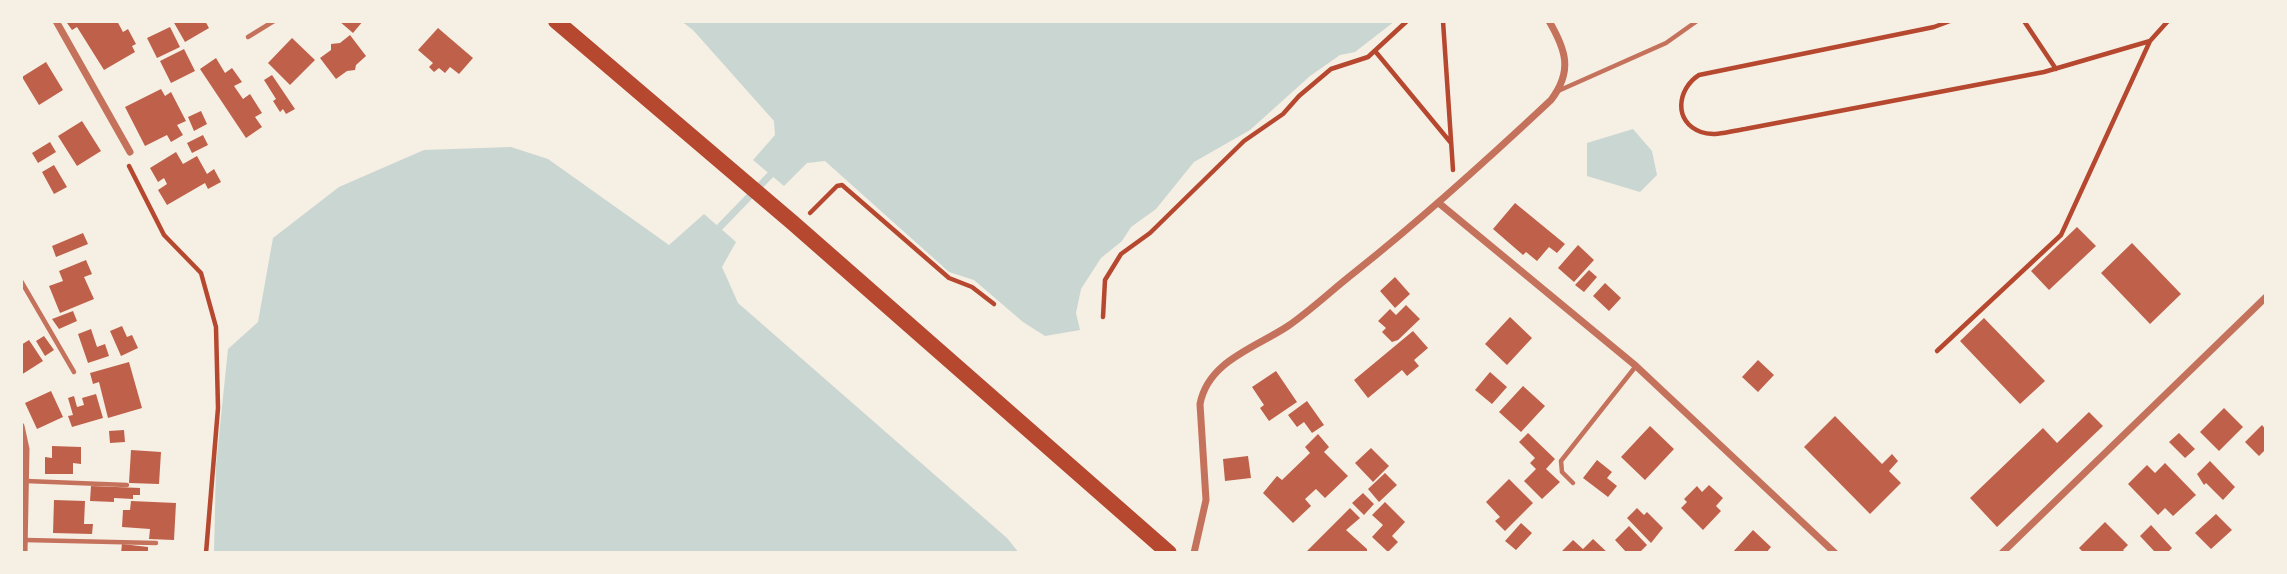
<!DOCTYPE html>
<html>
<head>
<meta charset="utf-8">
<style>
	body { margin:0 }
	#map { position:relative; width:2287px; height:574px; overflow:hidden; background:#f6efe4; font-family:"Work Sans",sans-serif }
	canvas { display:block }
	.frame { position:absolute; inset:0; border:23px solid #f6efe4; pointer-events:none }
</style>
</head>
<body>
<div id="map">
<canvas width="2287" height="574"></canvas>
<div class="frame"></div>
</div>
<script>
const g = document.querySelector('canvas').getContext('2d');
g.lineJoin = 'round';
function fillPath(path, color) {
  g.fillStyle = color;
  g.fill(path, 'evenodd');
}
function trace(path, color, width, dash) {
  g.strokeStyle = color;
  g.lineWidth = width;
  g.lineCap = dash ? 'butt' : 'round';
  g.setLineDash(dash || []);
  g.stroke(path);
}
fillPath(new Path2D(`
	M 681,21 L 1395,21 L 1355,52 L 1340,55 L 1310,76 L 1250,130 L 1194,162 L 1156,209 L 1131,227 L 1122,241 L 1101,258 L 1081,289 L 1076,313 L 1080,330 L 1045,336 L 1023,322 L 974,280 L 949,272 L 825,161 L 807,163 L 784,186 L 753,160 L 775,135 L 774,121 L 693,30 Z
	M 1633,129 L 1652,151 L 1657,175 L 1640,192 L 1587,176 L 1587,143 Z
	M 511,147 L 548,159 L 669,245 L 704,214 L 736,242 L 722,267 L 738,303 L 1007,538 L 1019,553 L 214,553 L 216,465 L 228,349 L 258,322 L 273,238 L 339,187 L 424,150 Z`), '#c9d6d2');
trace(new Path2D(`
	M 714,233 L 776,169`), '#c9d6d2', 7);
fillPath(new Path2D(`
	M 70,21 L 117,21 L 123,32 L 128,29 L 136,44 L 132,46 L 135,52 L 104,70 L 77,27 L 72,30 L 67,23 Z
	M 173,21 L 205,21 L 209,28 L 185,42 Z
	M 339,21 L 363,21 L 353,33 Z
	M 170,27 L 180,47 L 157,58 L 147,38 Z
	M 438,28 L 473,58 L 459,74 L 450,67 L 445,73 L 439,68 L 434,72 L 429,67 L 433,63 L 418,50 Z
	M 350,35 L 366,56 L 356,65 L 355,70 L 347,71 L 336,79 L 320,58 L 331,50 L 331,44 L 340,43 Z
	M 292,38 L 315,60 L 290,85 L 268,63 Z
	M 184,49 L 195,71 L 171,83 L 160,61 Z
	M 216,58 L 225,73 L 232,68 L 242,82 L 234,86 L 243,99 L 250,94 L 262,113 L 255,117 L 262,127 L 246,138 L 200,69 Z
	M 46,62 L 63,90 L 39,105 L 22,77 Z
	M 272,75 L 295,109 L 286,114 L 283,109 L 280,112 L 273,101 L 276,99 L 264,80 Z
	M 161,89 L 165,96 L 171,92 L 186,121 L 177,125 L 183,135 L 171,142 L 167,135 L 145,146 L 125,107 Z
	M 201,111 L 207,124 L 194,131 L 188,117 Z
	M 82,121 L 101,151 L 77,166 L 58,136 Z
	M 203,135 L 208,145 L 192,153 L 187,143 Z
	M 50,142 L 56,152 L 38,163 L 32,153 Z
	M 176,152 L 183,164 L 197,156 L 207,174 L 214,169 L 221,182 L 208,189 L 205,183 L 167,205 L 158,190 L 167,184 L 164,178 L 158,182 L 150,168 Z
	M 54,165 L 67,187 L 54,194 L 42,172 Z
	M 1515,203 L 1565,244 L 1557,253 L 1549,247 L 1537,261 L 1526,252 L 1523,255 L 1493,229 Z
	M 2077,227 L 2096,246 L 2049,290 L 2031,271 Z
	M 83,233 L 88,244 L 56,257 L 52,246 Z
	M 2132,243 L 2181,294 L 2150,324 L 2101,273 Z
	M 1578,245 L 1594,260 L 1574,282 L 1558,268 Z
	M 86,260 L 92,274 L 84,277 L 94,299 L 60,313 L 49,286 L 63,281 L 59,271 Z
	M 1589,270 L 1597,277 L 1584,292 L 1575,285 Z
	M 1395,277 L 1410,294 L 1395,308 L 1380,291 Z
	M 1605,283 L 1621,298 L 1609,311 L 1593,296 Z
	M 1406,305 L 1420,319 L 1398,340 L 1392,342 L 1382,332 L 1386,328 L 1378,321 L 1390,309 L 1396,315 Z
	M 73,311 L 77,321 L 59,329 L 52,319 Z
	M 1510,317 L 1532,338 L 1507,365 L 1485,344 Z
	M 1984,318 L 2045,381 L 2020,404 L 1960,341 Z
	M 122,326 L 127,337 L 132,335 L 138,348 L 121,356 L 110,331 Z
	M 91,329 L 97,347 L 105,344 L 109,356 L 88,363 L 78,334 Z
	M 1413,331 L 1428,348 L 1414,360 L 1419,366 L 1407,376 L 1402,370 L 1368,398 L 1354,380 Z
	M 44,336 L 54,350 L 45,356 L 36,341 Z
	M 29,340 L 43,361 L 21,375 L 21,345 Z
	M 1758,360 L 1774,375 L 1758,392 L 1742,377 Z
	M 129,362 L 142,408 L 108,418 L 99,382 L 93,384 L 90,373 Z
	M 1276,371 L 1297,402 L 1269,421 L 1260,408 L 1264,405 L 1252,387 Z
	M 1490,372 L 1507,387 L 1492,404 L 1475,390 Z
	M 1523,386 L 1545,406 L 1521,432 L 1499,412 Z
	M 51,391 L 63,417 L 37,429 L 25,403 Z
	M 96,394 L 103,418 L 72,427 L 68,416 L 73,415 L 68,398 L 74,396 L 77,407 L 84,405 L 82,398 Z
	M 1307,401 L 1324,425 L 1312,433 L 1304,422 L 1297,427 L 1288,415 Z
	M 2224,408 L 2243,427 L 2219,451 L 2200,432 Z
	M 2089,412 L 2103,426 L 1997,527 L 1970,498 L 2043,428 L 2057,443 Z
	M 1835,416 L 1882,464 L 1892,454 L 1898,461 L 1889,471 L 1901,483 L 1870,514 L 1804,447 Z
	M 2262,425 L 2266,430 L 2266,449 L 2259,456 L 2245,442 Z
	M 1650,426 L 1674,449 L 1645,480 L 1621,457 Z
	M 124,430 L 125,442 L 110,443 L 109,431 Z
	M 1528,433 L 1555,459 L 1546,469 L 1560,482 L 1542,499 L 1524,481 L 1536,469 L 1530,463 L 1535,458 L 1519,442 Z
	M 2179,433 L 2195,449 L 2185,458 L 2169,442 Z
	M 1318,434 L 1329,447 L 1324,452 L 1348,476 L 1325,498 L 1316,489 L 1305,499 L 1311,506 L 1293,523 L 1263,493 L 1277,476 L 1282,480 L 1310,453 L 1305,447 Z
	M 52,446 L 81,447 L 81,464 L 73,463 L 73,474 L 45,474 L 45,457 L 52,458 Z
	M 1371,448 L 1389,466 L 1373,482 L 1355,463 Z
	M 131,450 L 161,452 L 159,484 L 129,483 Z
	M 1248,456 L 1251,478 L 1225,481 L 1223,459 Z
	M 1597,460 L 1612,472 L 1607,478 L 1617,486 L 1608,497 L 1583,478 Z
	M 2210,461 L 2235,487 L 2223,500 L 2206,483 L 2204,485 L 2197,474 Z
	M 2165,463 L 2196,495 L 2173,516 L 2165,508 L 2158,515 L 2128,484 L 2147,465 L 2155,473 Z
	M 1385,473 L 1397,485 L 1379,502 L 1368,489 Z
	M 1509,479 L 1533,503 L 1505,531 L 1495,521 L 1500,517 L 1486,502 Z
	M 1709,485 L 1723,498 L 1716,506 L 1721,511 L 1703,530 L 1681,508 L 1687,502 L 1684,499 L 1697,486 L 1702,492 Z
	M 91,486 L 140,488 L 140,495 L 133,495 L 133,499 L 114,498 L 114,502 L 90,501 Z
	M 1363,493 L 1374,504 L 1364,515 L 1352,503 Z
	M 54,500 L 85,501 L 84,524 L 93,524 L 92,534 L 53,533 Z
	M 131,501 L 176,503 L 174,540 L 149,539 L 150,529 L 122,527 L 123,510 L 130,510 Z
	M 1385,502 L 1405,522 L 1392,536 L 1398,542 L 1388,552 L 1372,537 L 1383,525 L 1372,515 Z
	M 1350,508 L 1360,518 L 1346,530 L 1367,549 L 1367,553 L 1307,551 Z
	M 1637,508 L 1644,515 L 1647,512 L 1663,528 L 1651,543 L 1627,518 Z
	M 2216,514 L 2232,530 L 2211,549 L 2195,533 Z
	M 2105,522 L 2128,545 L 2123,550 L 2126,553 L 2084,553 L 2079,548 Z
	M 1521,523 L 1532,533 L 1516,550 L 1505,541 Z
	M 2151,525 L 2172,548 L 2167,553 L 2152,553 L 2154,551 L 2140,536 Z
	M 1629,526 L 1647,545 L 1639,553 L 1627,553 L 1615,540 Z
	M 1753,530 L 1771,547 L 1766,553 L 1732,553 Z
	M 1593,539 L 1608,553 L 1560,553 L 1573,540 L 1583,549 Z
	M 122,544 L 148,547 L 148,553 L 121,553 Z`), '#bf614a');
trace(new Path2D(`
	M 1443,21 L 1453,170
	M 1950,21 L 1934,27 L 1699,75 C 1677,89 1673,122 1701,132 C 1714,137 1732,131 1745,129 L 2044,72 L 2150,41
	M 2024,21 L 2056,69
	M 1375,51 L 1451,143
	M 129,166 L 164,235 L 201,273 L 216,327 L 218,408 L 206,553
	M 810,213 L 837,186 L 842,185 L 949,278 L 972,287 L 994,304
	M 1103,317 L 1105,280 L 1121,254 L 1150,233 L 1244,141 L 1283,114 L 1299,96 L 1331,69 L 1368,57 L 1407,21
	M 1937,351 L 2061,235 L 2150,41 L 2168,21`), '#b5482f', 4.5);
trace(new Path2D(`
	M 248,37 L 274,21
	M 1558,91 L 1666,43 L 1697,21
	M 21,281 L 74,372
	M 26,481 L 127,485
	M 1573,483 L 1562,472 L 1561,461 L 1636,366
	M 25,540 L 156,543`), '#c5725c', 4.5);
trace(new Path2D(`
	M 56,21 L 130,152
	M 1440,204 L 1636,366 L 1835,553
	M 21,426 L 26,449 L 24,553
	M 1194,553 L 1206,500 L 1200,404 C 1208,361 1255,348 1288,326 C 1311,310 1332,290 1355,272 C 1423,218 1487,160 1551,100 C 1573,71 1566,50 1549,21
	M 2002,553 L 2266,297`), '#c5725c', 7);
trace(new Path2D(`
	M 556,21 L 793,223 L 1169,553`), '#b5482f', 16);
</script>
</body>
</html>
